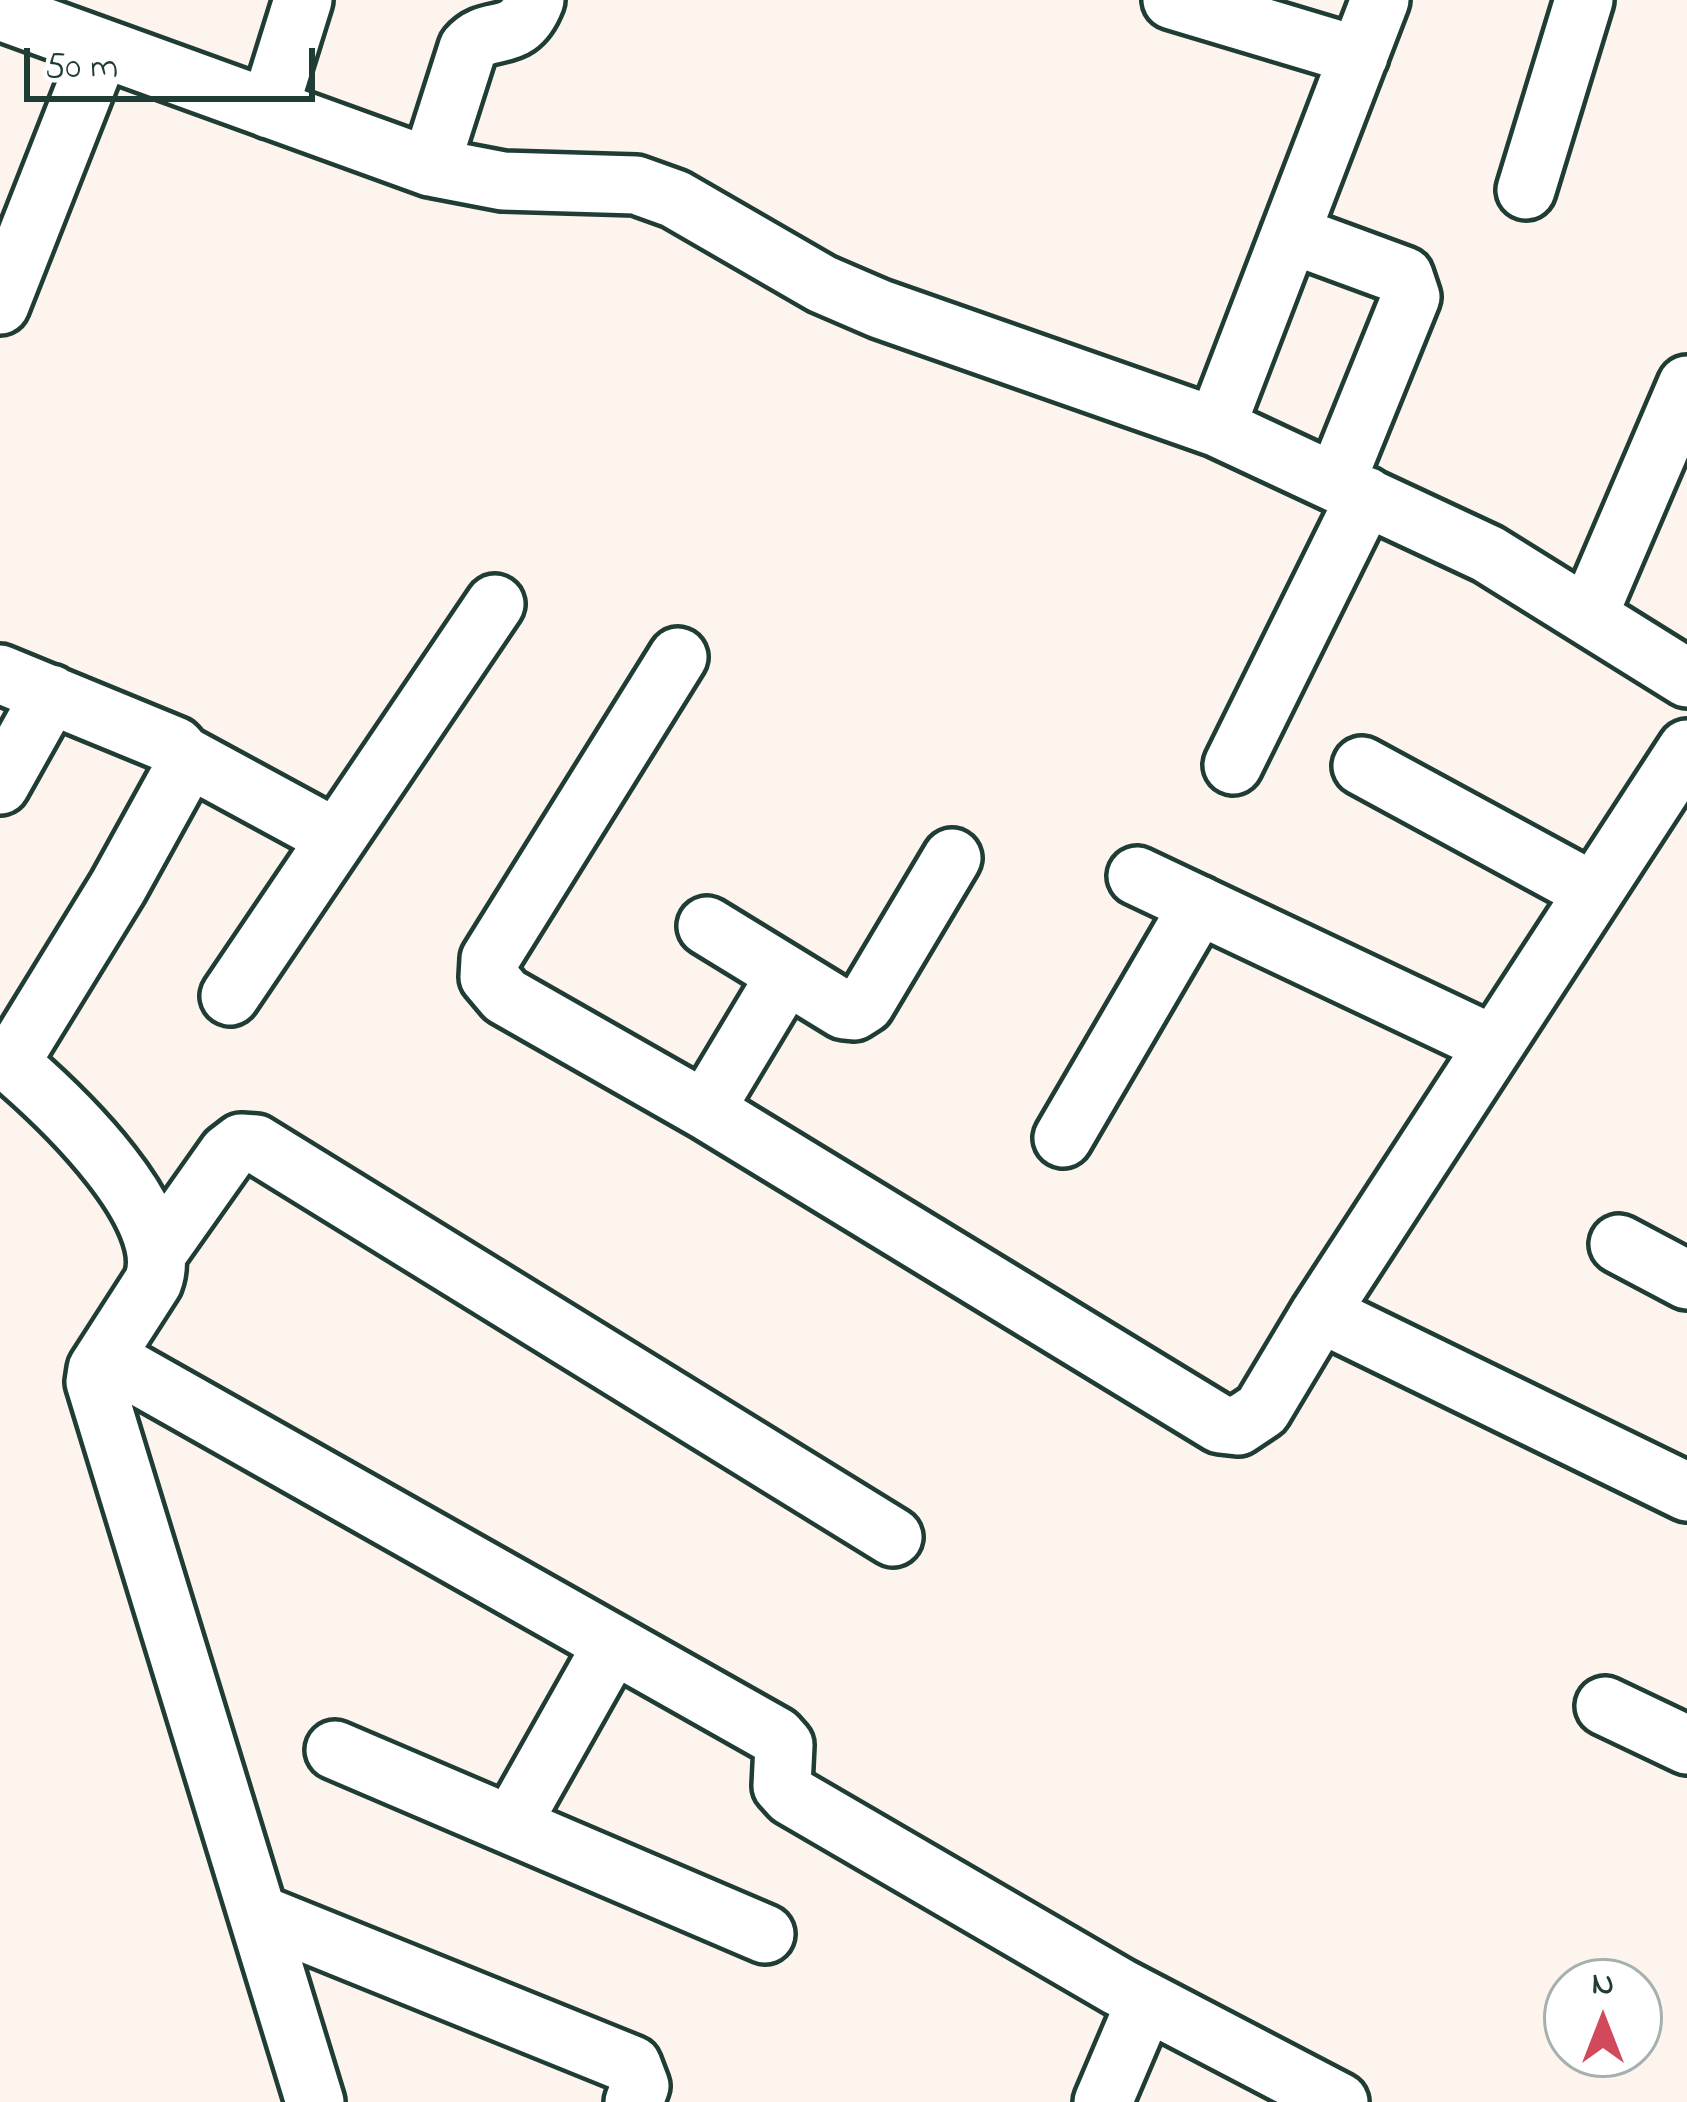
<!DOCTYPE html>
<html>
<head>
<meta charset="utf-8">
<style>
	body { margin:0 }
	#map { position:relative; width:1687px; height:2102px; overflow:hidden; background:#fef4ee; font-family:"Indie Flower",sans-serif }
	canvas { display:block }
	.north { position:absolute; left:1543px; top:1958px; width:120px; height:120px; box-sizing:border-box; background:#fff; border:3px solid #a5b1ae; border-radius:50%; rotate:0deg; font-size:33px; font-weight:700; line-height:48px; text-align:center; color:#1f3d34 }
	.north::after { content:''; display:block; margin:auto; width:42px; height:54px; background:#d1495b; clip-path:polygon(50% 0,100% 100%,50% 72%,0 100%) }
	.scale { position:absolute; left:24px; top:48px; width:291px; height:54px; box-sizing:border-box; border:6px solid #1f3d34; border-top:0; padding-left:15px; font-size:36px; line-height:42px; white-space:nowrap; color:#1f3d34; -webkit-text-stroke:9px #fff; paint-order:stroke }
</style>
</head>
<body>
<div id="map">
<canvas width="1687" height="2102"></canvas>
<div class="north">N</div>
<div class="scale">50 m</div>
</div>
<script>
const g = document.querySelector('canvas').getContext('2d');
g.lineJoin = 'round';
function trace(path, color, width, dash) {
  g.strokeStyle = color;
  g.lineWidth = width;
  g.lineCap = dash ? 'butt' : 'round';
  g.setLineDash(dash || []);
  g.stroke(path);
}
const minor = new Path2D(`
	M 1172,0 L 1359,56
	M 0,11 L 430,167 L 503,181 L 636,185 L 675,199 L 822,284 L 880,309 L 1216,427 L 1488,554 L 1687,678
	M 269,109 L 303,0
	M 430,167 L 468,48 C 490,22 517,47 535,0
	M 1526,190 L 1584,0
	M 1290,234 L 1404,276 L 1411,297 L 1336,482
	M 0,305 L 101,48
	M 1216,427 L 1380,0
	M 1588,616 L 1687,385
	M 678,657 L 490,959 L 489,977 L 505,996 L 705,1110 L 1220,1424 L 1238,1426 L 1262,1410 L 1320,1313 L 1687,749
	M 0,674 L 175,746 L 183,755 L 182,771 L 118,887 L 13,1058 L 16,1068 C 61,1107 178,1217 153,1282 L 97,1369 L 95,1382 L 315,2102
	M 183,755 L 334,837
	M 1233,765 L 1366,496
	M 1362,766 L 1594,892
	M 0,785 L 51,694
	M 1137,876 L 1494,1045
	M 707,926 L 844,1010 L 854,1011 L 865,1004 L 952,858
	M 230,996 L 495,604
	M 705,1110 L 786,975
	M 1063,1138 L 1199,905
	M 1619,1244 L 1687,1280
	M 158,1252 L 228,1153 L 241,1143 L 256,1144 L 893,1537
	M 1320,1313 L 1687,1492
	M 105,1357 L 776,1736 L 784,1745 L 782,1786 L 791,1796 L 1119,1987 L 1339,2102
	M 1605,1706 L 1687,1745
	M 335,1750 L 765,1934
	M 511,1825 L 613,1644
	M 259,1914 L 632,2065 L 640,2086 L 634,2102
	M 1103,2102 L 1146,2001`);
trace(minor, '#1f3d34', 66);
trace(minor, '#fff', 57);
</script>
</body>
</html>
